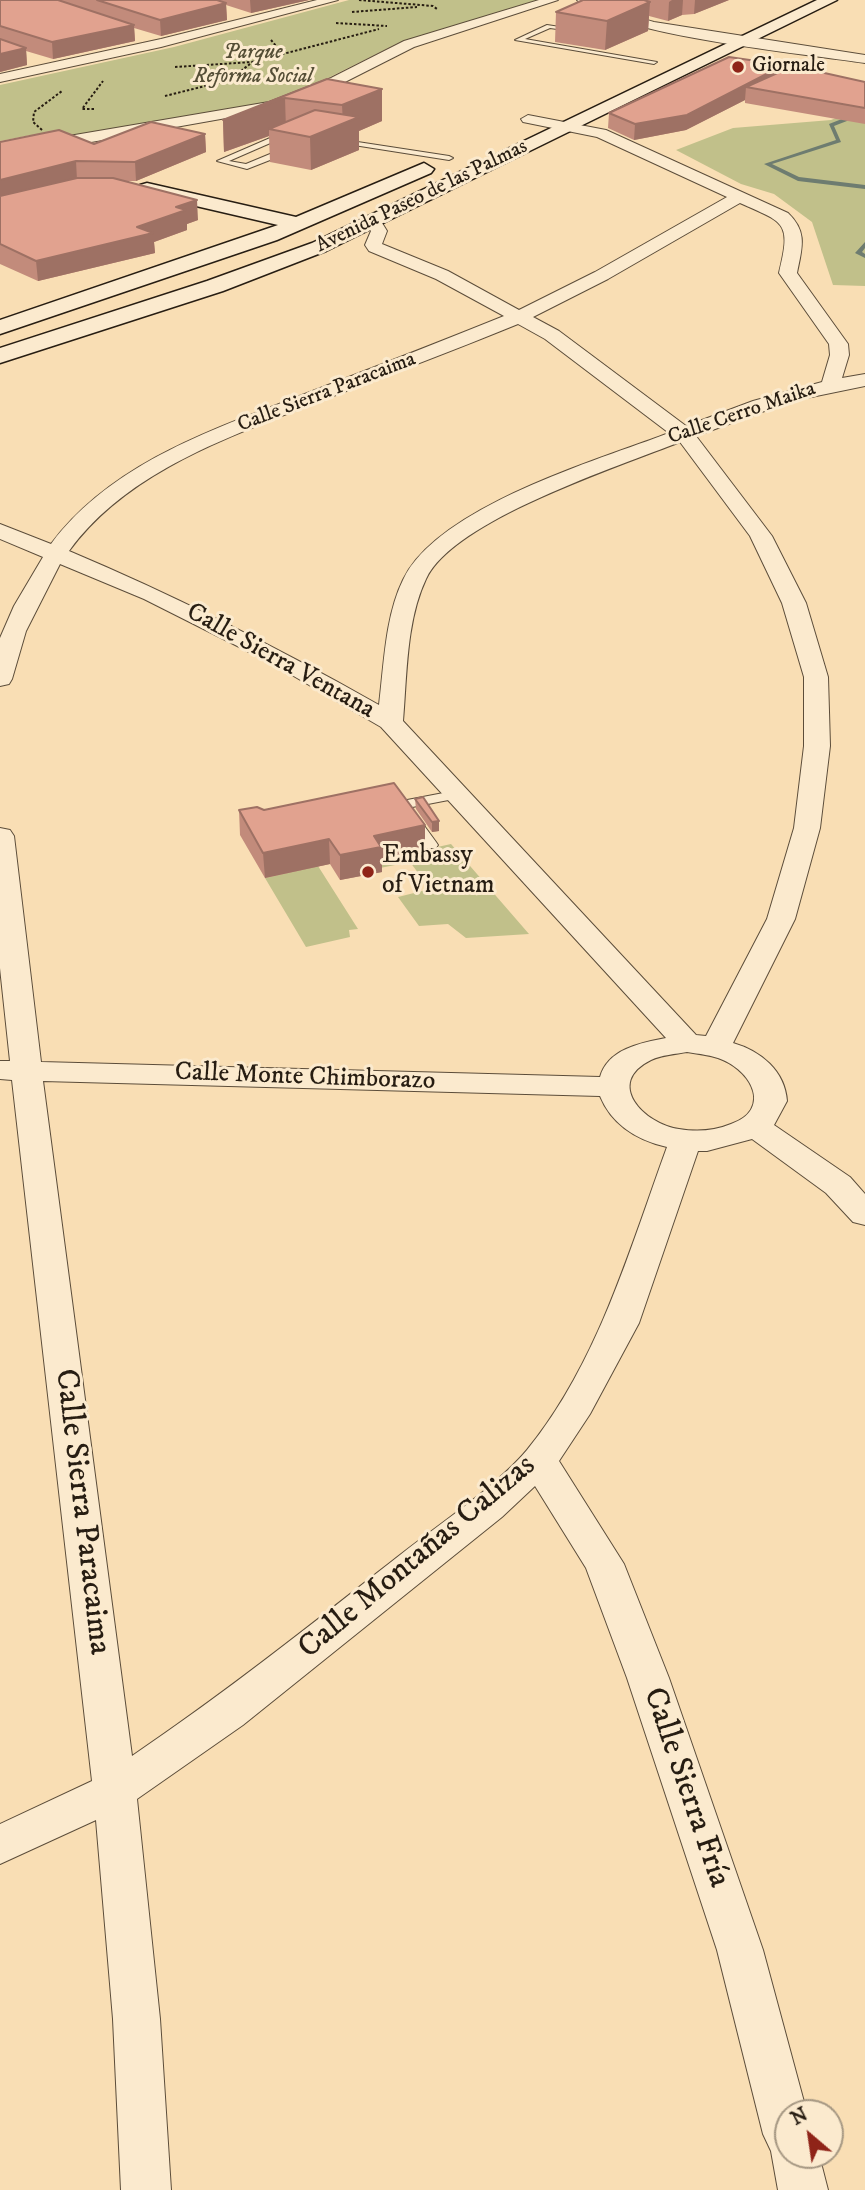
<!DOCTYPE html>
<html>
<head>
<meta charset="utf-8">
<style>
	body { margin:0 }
	#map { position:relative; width:865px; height:2190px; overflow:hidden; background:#f9deb4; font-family:"IM FELL DW Pica",serif }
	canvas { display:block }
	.north { position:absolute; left:774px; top:2099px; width:70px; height:70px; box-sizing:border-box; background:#fbeace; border:2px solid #a69883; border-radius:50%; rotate:331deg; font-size:19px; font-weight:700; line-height:28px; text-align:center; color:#271d12 }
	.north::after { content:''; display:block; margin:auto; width:24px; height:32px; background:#8f2418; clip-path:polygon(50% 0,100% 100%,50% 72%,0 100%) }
</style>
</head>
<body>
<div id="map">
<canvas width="865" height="2190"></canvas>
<div class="north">N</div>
</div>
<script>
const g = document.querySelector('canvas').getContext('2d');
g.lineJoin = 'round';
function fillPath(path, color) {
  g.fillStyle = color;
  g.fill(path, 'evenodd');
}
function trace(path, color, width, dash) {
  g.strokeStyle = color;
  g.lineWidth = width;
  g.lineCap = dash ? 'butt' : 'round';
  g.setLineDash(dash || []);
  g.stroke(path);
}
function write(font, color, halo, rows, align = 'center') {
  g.font = font + ' "IM FELL DW Pica",serif';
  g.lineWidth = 6;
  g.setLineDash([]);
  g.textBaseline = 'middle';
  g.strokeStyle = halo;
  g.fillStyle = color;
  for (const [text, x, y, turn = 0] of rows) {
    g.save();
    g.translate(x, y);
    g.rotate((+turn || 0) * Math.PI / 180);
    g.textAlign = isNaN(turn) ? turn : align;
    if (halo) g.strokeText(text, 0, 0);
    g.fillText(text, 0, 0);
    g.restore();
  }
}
fillPath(new Path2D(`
	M 349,0 L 537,0 L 398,43 L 326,79 L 263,103 L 42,142 L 31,135 L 0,141 L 0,85 L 174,47 Z
	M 865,106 L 865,286 L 833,285 L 812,222 L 774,194 L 741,184 L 676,150 L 733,128 L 831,120 Z
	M 451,844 L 529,934 L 466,938 L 448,924 L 419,926 L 398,897 L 430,889 L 410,862 L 380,868 L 374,861 Z
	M 318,866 L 358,929 L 349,930 L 350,937 L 306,947 L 265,878 Z`), '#c1c08a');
fillPath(new Path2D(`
	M 865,110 L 865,114 L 834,126 L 841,142 L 772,164 L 799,177 L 865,185 L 865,189 L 798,181 L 764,164 L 836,140 L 829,124 Z
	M 865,242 L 865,248 L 862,252 L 865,254 L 865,258 L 855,253 Z`), '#6e7c70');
const service = new Path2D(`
	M 547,25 L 573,29 L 565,34 L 562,32 L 564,30 L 550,28 L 525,39 L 657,62 L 654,64 L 515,40 Z
	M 284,132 L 291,134 L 229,161 L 246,164 L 287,147 L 293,147 L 293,151 L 247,169 L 217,161 Z
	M 338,139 L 449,156 L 453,158 L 449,160 L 341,143 Z
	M 459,790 L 466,794 L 464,797 L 402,809 L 395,805 L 402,801 Z
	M 412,815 L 417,816 L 436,842 L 438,845 L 436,848 L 426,848 L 405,819 L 407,816 Z`);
const minor = new Path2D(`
	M 317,0 L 338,0 L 161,47 L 0,82 L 0,74 L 161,39 Z
	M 539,0 L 558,0 L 414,47 L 341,84 L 277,109 L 63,147 L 55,142 L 63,137 L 269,102 L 331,78 L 404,41 Z
	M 577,0 C 603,0 628,15 654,22 L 865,55 L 865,63 C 806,54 614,35 577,0 Z
	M 528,115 L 606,130 L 788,213 C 808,232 802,248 797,273 L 848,344 L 849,355 L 842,378 L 865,374 L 865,386 L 792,401 L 696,436 L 772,536 L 806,603 L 828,677 L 830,746 L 820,828 L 795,919 L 733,1043 C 761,1051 785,1071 787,1101 L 774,1125 L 850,1177 L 865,1194 L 865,1225 L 853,1222 L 826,1193 L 752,1139 L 707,1151 L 698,1151 L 639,1323 L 590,1414 L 559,1461 L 624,1564 L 669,1678 L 763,1950 L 807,2113 L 788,2113 L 788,2155 L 819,2155 L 828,2190 L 778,2190 L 771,2151 L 763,2134 L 717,1950 L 627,1678 L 586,1568 L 535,1486 L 502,1517 L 243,1725 L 137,1799 L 160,2019 L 171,2190 L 121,2190 L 113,2019 L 96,1820 L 0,1864 L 0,1824 L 92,1781 L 12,1080 L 0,1079 L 0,1061 L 10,1061 L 0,968 L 0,828 L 10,830 L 14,836 L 41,1062 L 600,1077 C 608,1049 640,1043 666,1038 L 381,727 L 273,664 L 144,599 L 60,564 L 26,631 L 12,679 L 9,684 L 0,686 L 0,638 L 14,606 L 43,557 L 0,539 L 0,524 L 51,544 C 113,461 217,428 310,392 C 375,367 440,342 504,316 L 436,279 L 369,251 L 365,245 L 371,231 L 365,222 L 367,218 L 379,218 L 387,231 L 382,244 L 448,271 L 519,310 L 595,272 L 727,197 L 597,137 L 523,122 L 521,119 ZM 740,203 C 784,223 792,221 779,273 L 829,344 L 830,355 L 822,382 L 753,401 L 686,426 L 559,331 L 533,317 L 608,279 ZM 518,324 L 545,339 L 669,433 C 598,460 437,507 403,580 C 385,617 384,665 379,705 C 278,648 176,596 69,551 C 128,470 230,437 320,401 C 386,376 452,351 518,324 ZM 680,442 L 750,536 L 782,603 L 804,677 L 804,746 L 794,828 L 767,919 L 706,1036 L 696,1035 L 403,721 C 407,676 406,621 426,579 C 453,520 620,466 680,442 ZM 687,1052 C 699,1054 712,1055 723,1060 C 753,1073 771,1110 731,1124 C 714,1131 697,1132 679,1129 C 644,1124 604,1083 651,1060 C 661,1055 676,1054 687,1052 ZM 43,1081 L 600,1096 C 612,1125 637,1140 667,1147 C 629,1251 598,1363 527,1450 C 497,1486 438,1525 400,1555 C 312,1624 225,1693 132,1756 Z`);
const secondary = new Path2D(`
	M 817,0 L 837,0 L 326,251 L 223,291 L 0,363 L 0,348 L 207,281 L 312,243 Z
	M 424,163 L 434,169 L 431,173 L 277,240 L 0,334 L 0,320 L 278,225 L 140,193 L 137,189 L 140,185 L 147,183 L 296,217 Z`);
trace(service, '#5c4d3a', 2);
trace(minor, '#5c4d3a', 2);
trace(secondary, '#271d12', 3);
trace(new Path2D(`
	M 359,0 L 433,6 L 437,9
	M 352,12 L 417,7
	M 336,23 L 387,26
	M 271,40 L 281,52
	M 175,67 L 252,62 L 379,29
	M 165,96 L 229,80 L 250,64
	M 94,109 L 82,109 L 103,81
	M 42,130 L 33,122 L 34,112 L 62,91`), '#271d12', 2, [2.5, 2]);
fillPath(service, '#fbeace');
fillPath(minor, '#fbeace');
fillPath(secondary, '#fbeace');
fillPath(new Path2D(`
	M 0,0 L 309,0 L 251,13 L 226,5 L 227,20 L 161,36 L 134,28 L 135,41 L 53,59 L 26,51 L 27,65 L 0,72 Z
	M 583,0 L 729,0 L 694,14 L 682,15 L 668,21 L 649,16 L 648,31 L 605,50 L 555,42 L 556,12 Z
	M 784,70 L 865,82 L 865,124 L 745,103 L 745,100 L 686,130 L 634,140 L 608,128 L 609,113 Z
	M 327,79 L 382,121 L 359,131 L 359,150 L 311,170 L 270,162 L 269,136 L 224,152 L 223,120 Z
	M 205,134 L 206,152 L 136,181 L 123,181 L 198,220 L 187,224 L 187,230 L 154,242 L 155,253 L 38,281 L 0,264 L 0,142 L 94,144 Z
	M 415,799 L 439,821 L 439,831 L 432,832 L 416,809 Z
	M 239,810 L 264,810 L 425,825 L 425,850 L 382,859 L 382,872 L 340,880 L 330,864 L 265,878 L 240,835 Z`), '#c28b7b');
fillPath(new Path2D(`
	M 250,0 L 309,0 L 251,13 Z
	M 672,0 L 683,0 L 682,15 L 668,21 L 669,2 Z
	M 695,0 L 729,0 L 694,14 Z
	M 650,2 L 648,31 L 605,50 L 607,21 Z
	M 226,3 L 227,20 L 161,36 L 160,20 Z
	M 134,25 L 135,41 L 53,59 L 52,42 Z
	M 26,48 L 27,65 L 0,72 L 0,54 Z
	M 784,65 L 783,80 L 746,87 L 745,100 L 686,130 L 634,140 L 635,124 Z
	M 382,89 L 382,121 L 359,131 L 359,150 L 311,170 L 310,137 L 343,124 L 342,105 Z
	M 285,98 L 286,130 L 269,129 L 269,136 L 224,152 L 223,120 Z
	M 205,134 L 206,152 L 136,181 L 135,162 Z
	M 76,161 L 77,180 L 0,199 L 0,180 Z
	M 197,200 L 198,220 L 187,224 L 187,230 L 154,242 L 155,253 L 38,281 L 36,261 L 137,227 L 176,207 Z
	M 439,821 L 439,831 L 432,832 L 432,822 Z
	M 425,825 L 425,850 L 382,859 L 382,872 L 340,880 L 340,855 L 374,836 Z
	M 329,839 L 330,864 L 265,878 L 263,853 Z`), '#9e7164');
const building = new Path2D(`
	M 0,0 L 58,0 L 134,25 L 52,42 L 0,26 Z
	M 97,0 L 217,0 L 226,3 L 160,20 Z
	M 583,0 L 644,0 L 650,2 L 607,21 L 556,12 Z
	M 0,39 L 26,48 L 0,54 Z
	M 729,57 L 784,65 L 687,115 L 635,124 L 609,113 Z
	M 793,66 L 865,82 L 865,108 L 746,87 Z
	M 327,79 L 382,89 L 342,105 L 285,98 L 223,120 Z
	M 315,110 L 359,117 L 310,137 L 269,129 Z
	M 151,122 L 205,134 L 135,162 L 76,161 L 0,180 L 0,142 L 59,130 L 94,144 Z
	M 77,178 L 113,178 L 197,200 L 176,207 L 186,210 L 137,227 L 153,233 L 36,261 L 0,244 L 0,196 Z
	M 394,783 L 425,825 L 374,836 L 381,847 L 340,855 L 329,839 L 263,853 L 239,810 L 257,807 L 264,810 Z
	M 423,797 L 439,821 L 432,822 L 415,799 Z`);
fillPath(building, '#e1a28f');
trace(building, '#9e7164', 2);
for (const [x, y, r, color] of [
	[738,67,7,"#8f2418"],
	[368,872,7,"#8f2418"]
]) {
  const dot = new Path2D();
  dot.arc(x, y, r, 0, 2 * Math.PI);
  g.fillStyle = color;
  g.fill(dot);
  trace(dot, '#fbeace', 2.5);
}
write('italic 21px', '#554e36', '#fbeace', [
	["Parque",253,54],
	["Reforma Social",253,78]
]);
write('21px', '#271d12', '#fbeace', [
	["Giornale",752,67]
], 'left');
write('21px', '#271d12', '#fbeace', [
	["Avenida Paseo de las Palmas",422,197,-26],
	["Calle Sierra Paracaima",327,393,-21],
	["Calle Cerro Maika",742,414,-19]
]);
write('26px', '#271d12', '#fbeace', [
	["Calle Sierra Ventana",280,662,29],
	["Calle Monte Chimborazo",305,1078,2]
]);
write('26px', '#271d12', '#fbeace', [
	["Embassy",382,857],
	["of Vietnam",382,887]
], 'left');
write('32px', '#271d12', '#fbeace', [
	["Calle Sierra Paracaima",81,1512,83],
	["Calle Montañas Calizas",418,1558,-40],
	["Calle Sierra Fría",685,1788,71]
]);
</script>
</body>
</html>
